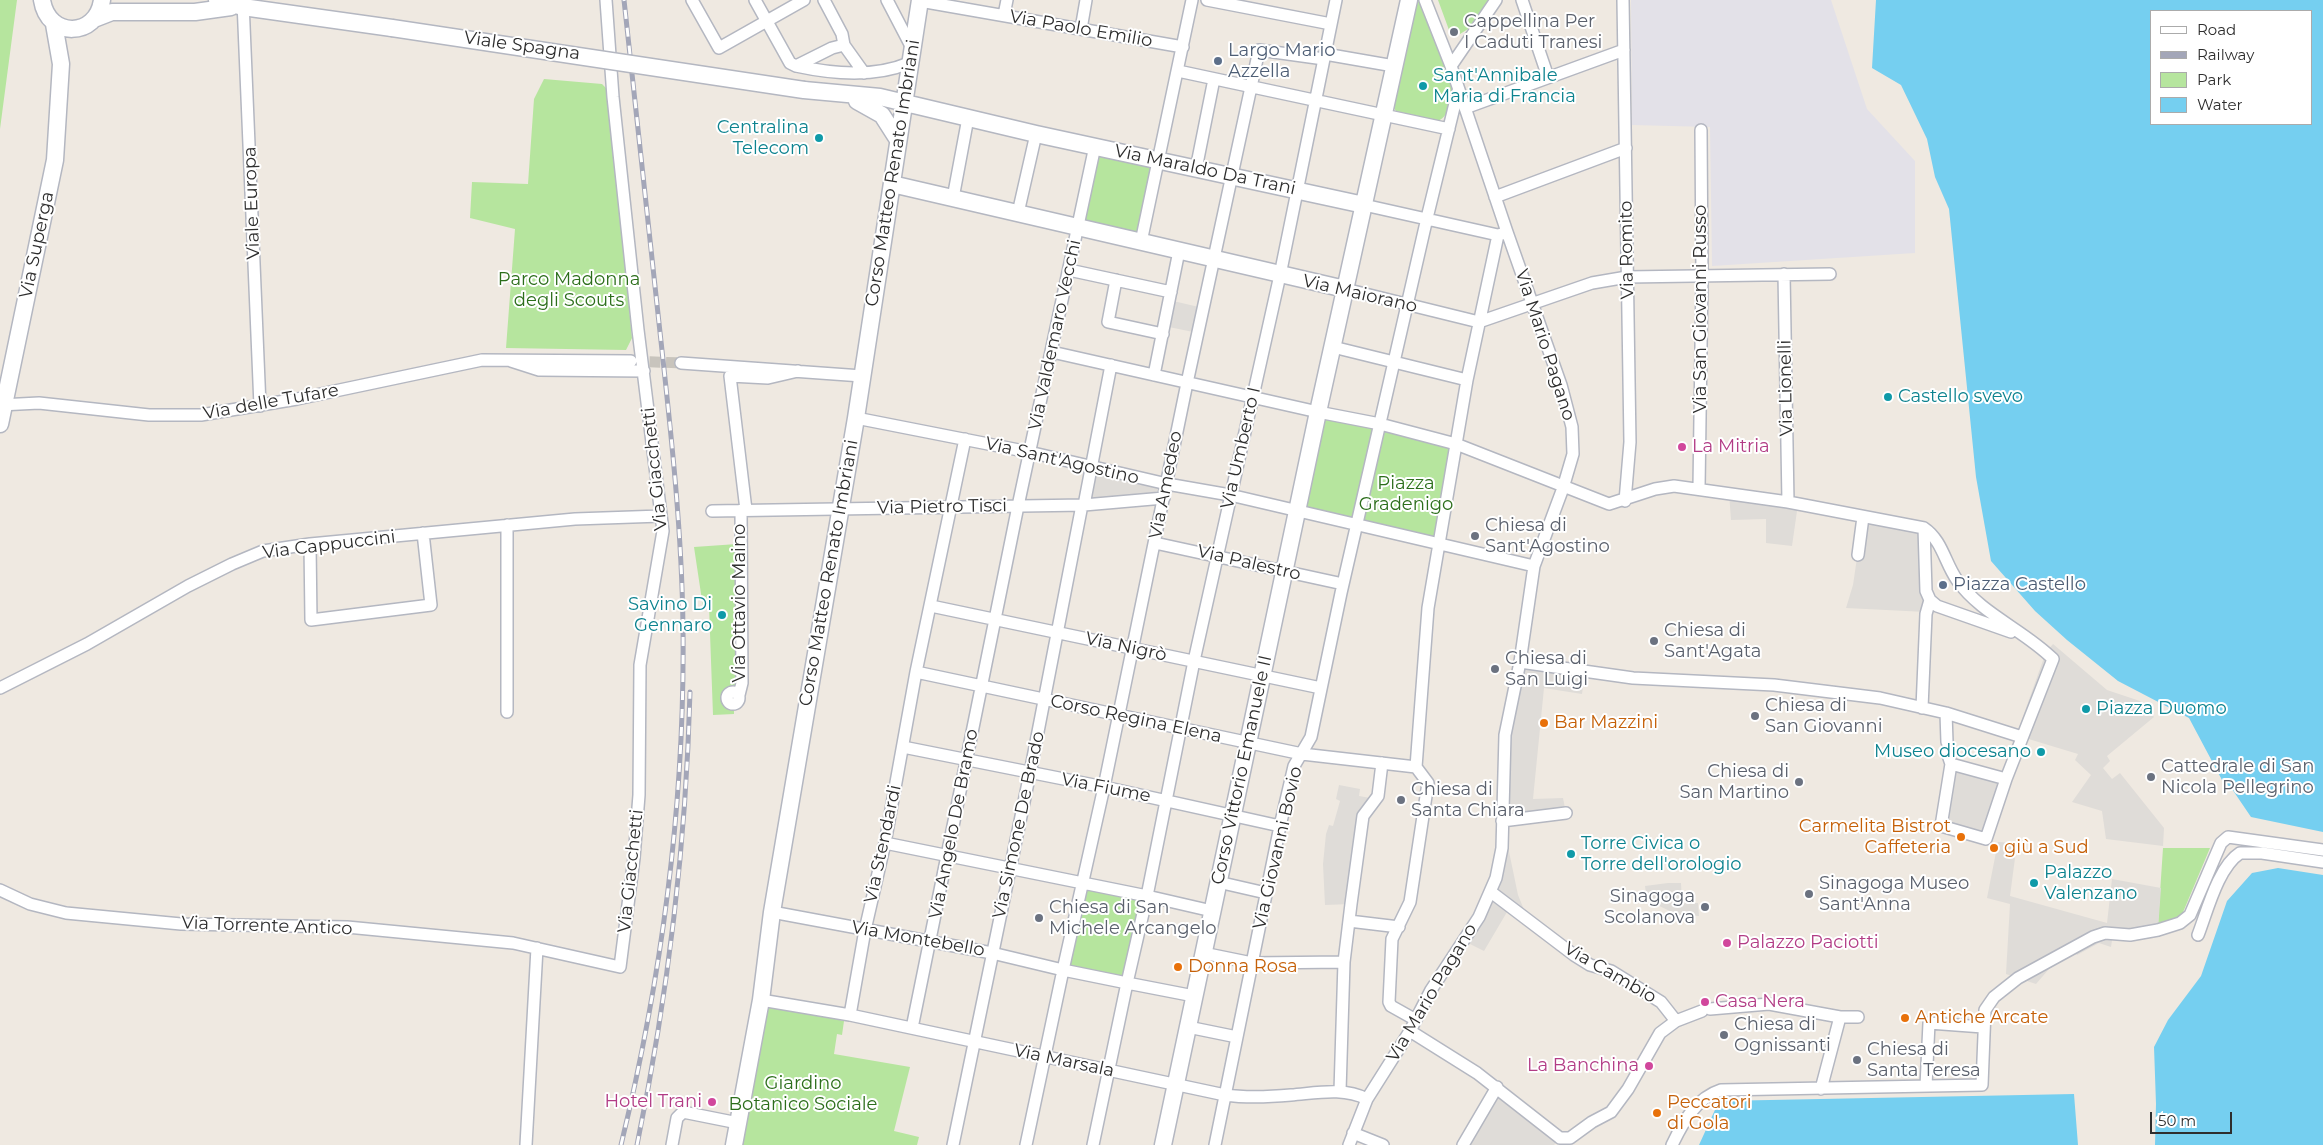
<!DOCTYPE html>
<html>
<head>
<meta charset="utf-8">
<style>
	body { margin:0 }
	#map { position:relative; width:2323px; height:1145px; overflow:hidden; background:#efe9e1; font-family:Montserrat,sans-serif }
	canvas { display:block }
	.legend { position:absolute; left:2150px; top:10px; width:162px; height:115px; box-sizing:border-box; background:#fff; border:1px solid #ababab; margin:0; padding:6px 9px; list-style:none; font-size:15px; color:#2e2e2e }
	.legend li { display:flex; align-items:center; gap:10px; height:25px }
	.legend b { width:25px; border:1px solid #ababab }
	.scale { position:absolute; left:2150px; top:1112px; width:82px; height:22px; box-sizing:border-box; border:2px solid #2e2e2e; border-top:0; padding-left:6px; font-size:15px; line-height:18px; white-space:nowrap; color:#2e2e2e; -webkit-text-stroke:4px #fff; paint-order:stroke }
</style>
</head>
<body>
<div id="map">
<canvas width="2323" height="1145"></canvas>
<ul class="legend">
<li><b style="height:6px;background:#fff"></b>Road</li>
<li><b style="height:6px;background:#a3a6b8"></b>Railway</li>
<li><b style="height:14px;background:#b6e59e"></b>Park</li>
<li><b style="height:14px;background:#75cff0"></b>Water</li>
</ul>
<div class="scale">50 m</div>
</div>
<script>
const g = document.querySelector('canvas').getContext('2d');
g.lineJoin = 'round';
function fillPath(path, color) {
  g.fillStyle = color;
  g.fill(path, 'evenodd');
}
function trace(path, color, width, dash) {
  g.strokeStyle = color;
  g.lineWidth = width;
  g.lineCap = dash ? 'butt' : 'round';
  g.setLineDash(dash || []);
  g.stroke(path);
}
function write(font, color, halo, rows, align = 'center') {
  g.font = font + ' Montserrat,sans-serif';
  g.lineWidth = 4;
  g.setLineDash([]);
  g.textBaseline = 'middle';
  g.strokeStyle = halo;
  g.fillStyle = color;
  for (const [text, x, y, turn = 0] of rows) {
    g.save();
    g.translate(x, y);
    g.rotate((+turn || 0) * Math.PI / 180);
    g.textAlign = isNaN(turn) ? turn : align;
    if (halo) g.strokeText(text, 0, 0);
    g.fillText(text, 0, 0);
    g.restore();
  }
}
fillPath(new Path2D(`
	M 1631,0 L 1831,0 L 1867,109 L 1915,161 L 1915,253 L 1712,266 L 1710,127 L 1632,125 Z`), '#e3e1e8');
fillPath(new Path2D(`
	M 0,0 L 17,0 L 0,129 Z
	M 1416,0 L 1420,0 L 1453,81 C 1453,93 1451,116 1438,121 L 1396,111 L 1393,107 Z
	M 1438,0 L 1490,0 L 1468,29 L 1460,34 L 1457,27 L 1449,30 Z
	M 544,79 L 602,84 L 608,90 L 632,338 L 626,350 L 506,348 L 515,229 L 470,218 L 472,182 L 528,184 L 534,99 Z
	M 1098,150 L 1155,162 L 1138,238 L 1082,226 Z
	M 1321,416 L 1376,427 L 1354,521 L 1302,510 Z
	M 1383,430 L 1451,447 L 1434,539 L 1362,522 Z
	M 737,544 L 738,683 L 723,692 L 721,699 L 725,708 L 734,711 L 734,714 L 713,715 L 709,606 L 703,607 L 694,547 Z
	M 2163,848 L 2210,848 L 2181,917 L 2158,923 Z
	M 1083,886 L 1143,898 L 1125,980 L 1066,968 Z
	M 767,1004 L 844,1021 L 842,1035 L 837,1034 L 834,1054 L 910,1067 L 894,1131 L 919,1137 L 917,1145 L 742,1145 Z`), '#b6e59e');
fillPath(new Path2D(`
	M 1169,300 L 1203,308 L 1198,333 L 1164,326 Z
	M 1091,467 L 1167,484 L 1164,498 L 1084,505 Z
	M 1729,493 L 1798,504 L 1792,546 L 1766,543 L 1766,519 L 1731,520 Z
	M 1863,517 L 1924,528 L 1926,612 L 1846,608 L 1853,585 Z
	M 2053,644 L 2107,690 L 2140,701 L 2154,717 L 2107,756 L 2110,761 L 2103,768 L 2112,779 L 2120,773 L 2164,828 L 2163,846 L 2106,839 L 2102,811 L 2072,802 L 2091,775 L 2075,760 L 2078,754 L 2022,737 L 2017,733 L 2046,652 Z
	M 1520,662 L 1585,672 L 1582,694 L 1544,688 L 1533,799 L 1563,798 L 1566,813 L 1502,821 L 1503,773 Z
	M 1951,764 L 2006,779 L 1986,839 L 1941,826 Z
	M 1339,785 L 1360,789 L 1359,796 L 1376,799 L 1365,811 L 1351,904 L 1325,905 L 1323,864 L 1326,834 L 1329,825 L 1333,826 L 1340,801 L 1336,799 Z
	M 1506,837 L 1518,895 L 1525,912 L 1520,921 L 1507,912 L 1484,951 L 1464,941 L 1479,917 Z
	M 1998,842 L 2017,843 L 2010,896 L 2107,923 L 2112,879 L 2161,888 L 2158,930 L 2113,934 L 2111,947 L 2099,943 L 2077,955 L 2075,952 L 2049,969 L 2036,984 L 2006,974 L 2010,904 L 1987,898 Z
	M 1668,883 L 1681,883 L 1682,903 L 1698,903 L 1699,916 L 1678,915 L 1647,900 L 1645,886 Z
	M 1497,1087 L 1560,1138 L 1554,1145 L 1463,1145 Z`), '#dfdcd8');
fillPath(new Path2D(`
	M 1876,0 L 2323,0 L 2323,832 L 2251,817 L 2232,789 L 2222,780 L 2189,718 L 2118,681 L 2067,640 L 2035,611 L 1991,561 L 1976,477 L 1949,209 L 1935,177 L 1927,139 L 1901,85 L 1872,68 ZM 2312,11 L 2312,124 L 2152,124 L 2152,11 Z
	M 2278,868 L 2323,875 L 2323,1145 L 2155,1145 L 2156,1104 L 2154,1047 L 2168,1020 L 2201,976 L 2227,901 L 2252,873 Z
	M 2074,1094 L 2078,1145 L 1699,1145 L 1719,1101 Z`), '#75cff0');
trace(new Path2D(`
	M 633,361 L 681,363`), '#c8c4bd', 11, [11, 5.5]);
const street = new Path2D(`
	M 692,0 L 719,48 L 804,0
	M 755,0 L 790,63 L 796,66 C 833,74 874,78 909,63
	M 824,0 L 842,34 L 844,45
	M 887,0 L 912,48
	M 1207,0 L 1331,24
	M 1522,0 L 1548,77
	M 1623,0 L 1630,442 L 1625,501
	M 920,1 L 1183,47
	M 243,2 L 260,406
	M 1004,15 L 1007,0
	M 1081,29 L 1086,0
	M 1325,54 L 1394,66
	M 796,66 L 832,48 L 844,45 L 864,73
	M 1451,66 L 1496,0
	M 1178,71 L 1449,129
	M 1465,108 L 1624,50
	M 1196,169 L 1214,79
	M 1495,197 L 1626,148
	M 953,198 L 968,118
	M 1364,205 L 1498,235 L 1505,233
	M 1018,213 L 1036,134
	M 1141,242 L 1192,0
	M 1069,270 L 1171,292
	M 1784,274 L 1788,502
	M 1116,280 L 1108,322 L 1163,334
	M 1345,289 L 1479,322 L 1592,283 L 1627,277 L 1830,274
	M 1333,347 L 1467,380
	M 1052,352 L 1318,412 L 1380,424 L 1456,444 L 1609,504 L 1655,489 L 1674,486 L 1788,502 L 1924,528 C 1942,540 1945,563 1957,580 C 1981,614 2024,630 2053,659 L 2006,779
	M 511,361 L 539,370 L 644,371
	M 681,363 L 862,376
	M 1154,375 L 1179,251
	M 0,405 L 39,403 L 149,415 L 201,415 L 297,399 L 482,360 L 631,361
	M 856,418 L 1029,452 L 1167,484 L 1230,495 L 1534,566
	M 1699,488 L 1702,277 L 1701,130
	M 1084,505 L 1111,365
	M 746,510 L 730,376 L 768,378 L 798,371
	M 712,511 L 1084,505 L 1164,498
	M 1924,528 L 1926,591 L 1930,600 L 1937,606 L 2011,632
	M 1155,543 L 1343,584
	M 310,544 L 311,620 L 431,605 L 423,533
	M 1858,555 L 1863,517
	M 931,606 L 1321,688
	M 1520,662 L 1633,678 L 1774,685 L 1880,698 L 1946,713 L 2022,737
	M 916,672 L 1302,754 L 1416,767
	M 0,688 L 87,644 L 188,586 L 232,564 L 263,551 L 310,544 L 575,519 L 661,516
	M727 698a6 6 0 1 1 12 0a6 6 0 1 1-12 0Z
	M 739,695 L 742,683 L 741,510
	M 1922,708 L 1926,614 L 1930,600
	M 507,712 L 507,525
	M 1946,713 L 1947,742
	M 903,747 L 1104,787 L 1280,826
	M 1947,752 L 1951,764 L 1941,826 L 1986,839 L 2006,779 L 1951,764
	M 1416,767 L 1428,608 L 1467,380 L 1498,235
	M 1502,821 L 1566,813
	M 885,843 C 972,860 1059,878 1147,896 L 1127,983 L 1063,970 L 1104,787 L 1187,383 L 1259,50 L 1324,59
	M 1218,882 L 1266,893
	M 0,890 L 30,904 L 66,913 L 181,924 L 347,927 L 513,943 L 620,967 L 634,858 L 639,795 L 640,665 L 663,531 L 638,330 L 613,97 L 606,0
	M 1491,892 L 1574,955 L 1590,965 L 1611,971 L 1661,1002 L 1676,1021
	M 1212,911 L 1147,896 L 1194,661 L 1280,275 L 1336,0
	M 772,912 L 992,953 L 1063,970 L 1026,1145
	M 1349,921 L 1399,927
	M 2198,935 C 2207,912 2218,867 2240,853 L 2262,853 L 2323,862
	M 1203,953 L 1252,963 L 1344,962
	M 761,1000 L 850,1015 L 1225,1095 C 1247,1098 1269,1097 1291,1095 C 1317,1093 1343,1087 1367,1099
	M 1710,1009 L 1769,1004 L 1840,1017 L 1858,1017
	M 850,1015 L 865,930 L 885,843 L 916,672 L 965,439
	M 1416,1020 L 1391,1006 L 1389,1002 L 1392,939 L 1410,902 L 1428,783 L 1416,767
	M 1188,1027 L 1237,1037
	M 912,1028 L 1018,506 L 1095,146
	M 1410,1031 L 1477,1073 L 1560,1138
	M 1926,1086 L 1929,1023 L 1983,1027
	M 1821,1089 L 1840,1017
	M 1340,1091 L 1344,962 L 1351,904 L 1363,816 L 1378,796 L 1382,763
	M 1353,1133 L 1383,1145
	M 1560,1138 L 1570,1138 L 1592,1122 L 1611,1112 L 1628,1089 L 1660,1033 L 1676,1021 L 1702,1011
	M 526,1145 L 537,948
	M 672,1145 L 677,1118 L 683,1112 L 738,1123
	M 953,1145 L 1030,773 L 1082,505
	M 1093,1145 L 1127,983 L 1194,996
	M 1215,1145 L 1280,826 L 1294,766 L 1311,737 L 1341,593 L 1427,218 L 1458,91
	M 1349,1145 L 1367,1099 L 1410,1031 L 1431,990 L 1479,917 L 1496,878 L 1502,848 L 1505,735 L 1520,662 L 1534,566 L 1563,488 L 1573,454 L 1572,427 L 1561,385 L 1507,232 L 1451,66 L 1425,0
	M 1463,1145 L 1497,1087
	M 1672,1145 C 1683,1122 1696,1098 1721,1090 L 1982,1085 L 1985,1010 L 1994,997 L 2018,978 L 2093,937 L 2105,933 L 2130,935 L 2158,930 L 2180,923 L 2190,915 L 2221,843 L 2228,837 L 2323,850`);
const secondary = new Path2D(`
	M 42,0 C 48,39 97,38 102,0
	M 217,0 L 243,7 L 392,28
	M 94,19 L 112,12 L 195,12 L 231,7
	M 804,90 L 880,97 L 1036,134 L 1364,205
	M 857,101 L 882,115 L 898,140
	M 892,184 L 1345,289
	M 0,424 L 55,160 L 61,64 L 54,24
	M 734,1145 L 761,1000 L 772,912 L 856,418 L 920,0
	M 1163,1145 L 1318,412 L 1409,0`);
trace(street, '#b4b7c1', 14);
trace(secondary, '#b4b7c1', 19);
trace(street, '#fff', 11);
trace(secondary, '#fff', 16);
const rail = new Path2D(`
	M 621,1145 C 662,976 685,803 683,629 C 682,527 670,424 659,323 C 647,215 636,107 624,0
	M 637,1145 C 668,995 686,845 690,692`);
trace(rail, '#a3a6b8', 5);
trace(rail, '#fff', 3, [9]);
const secondaryBridge = new Path2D(`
	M 392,28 L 804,90`);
trace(secondaryBridge, '#b4b7c1', 19, []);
trace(secondaryBridge, '#fff', 16);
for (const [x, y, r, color] of [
	[1454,32,5,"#6b7280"],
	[1218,61,5,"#5c6f8a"],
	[1423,86,5,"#0f9aa8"],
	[819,138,5,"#0f9aa8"],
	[1888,397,5,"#0f9aa8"],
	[1682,447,5,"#d1479c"],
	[1475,536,5,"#6b7280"],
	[1943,585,5,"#5c6f8a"],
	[722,615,5,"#0f9aa8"],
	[1654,641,5,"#6b7280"],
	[1495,669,5,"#6b7280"],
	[2086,709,5,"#0f9aa8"],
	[1755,716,5,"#6b7280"],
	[1544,723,5,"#e8710a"],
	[2041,752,5,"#0f9aa8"],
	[2151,777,5,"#6b7280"],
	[1799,782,5,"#6b7280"],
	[1401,800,5,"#6b7280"],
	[1961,837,5,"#e8710a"],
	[1994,848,5,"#e8710a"],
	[1571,854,5,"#0f9aa8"],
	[2034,883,5,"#0f9aa8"],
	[1809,894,5,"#6b7280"],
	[1705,907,5,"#6b7280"],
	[1039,918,5,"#6b7280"],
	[1727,943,5,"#d1479c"],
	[1178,967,5,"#e8710a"],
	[1705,1002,5,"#d1479c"],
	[1905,1018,5,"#e8710a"],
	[1724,1035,5,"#6b7280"],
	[1857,1060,5,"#6b7280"],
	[1649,1066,5,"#d1479c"],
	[712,1102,5,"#d1479c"],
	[1657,1113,5,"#e8710a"]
]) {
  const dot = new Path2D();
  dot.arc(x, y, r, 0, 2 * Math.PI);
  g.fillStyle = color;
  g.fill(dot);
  trace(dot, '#fff', 2);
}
write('18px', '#5b616d', '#fff', [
	["Cappellina Per",1464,22],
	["I Caduti Tranesi",1464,43],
	["Chiesa di",1485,526],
	["Sant'Agostino",1485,547],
	["Chiesa di",1664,631],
	["Sant'Agata",1664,652],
	["Chiesa di",1505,659],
	["San Luigi",1505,680],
	["Chiesa di",1765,706],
	["San Giovanni",1765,727],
	["Cattedrale di San",2161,767],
	["Nicola Pellegrino",2161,788],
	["Chiesa di",1789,772,"right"],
	["San Martino",1789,793,"right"],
	["Chiesa di",1411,790],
	["Santa Chiara",1411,811],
	["Sinagoga Museo",1819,884],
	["Sant'Anna",1819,905],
	["Sinagoga",1695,897,"right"],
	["Scolanova",1695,918,"right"],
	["Chiesa di San",1049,908],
	["Michele Arcangelo",1049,929],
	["Chiesa di",1734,1025],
	["Ognissanti",1734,1046],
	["Chiesa di",1867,1050],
	["Santa Teresa",1867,1071]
], 'left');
write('18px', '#2e2e2e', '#fff', [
	["Via Paolo Emilio",1081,29,10],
	["Viale Spagna",522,46,8],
	["Via Maraldo Da Trani",1205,170,12],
	["Corso Matteo Renato Imbriani",893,173,-81],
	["Viale Europa",252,203,-92],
	["Via Superga",37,245,-78],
	["Via Romito",1627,250,-91],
	["Via Maiorano",1360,294,13],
	["Via San Giovanni Russo",1701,309,-90],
	["Via Valdemaro Vecchi",1055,335,-78],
	["Via Mario Pagano",1545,345,72],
	["Via Lionelli",1786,388,-91],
	["Via delle Tufare",271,402,-10],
	["Via Umberto I",1241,448,-77],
	["Via Sant'Agostino",1062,461,13],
	["Via Giacchetti",655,469,-96],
	["Via Amedeo",1166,485,-79],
	["Via Pietro Tisci",942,507,-1],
	["Via Cappuccini",329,545,-7],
	["Via Palestro",1249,563,13],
	["Corso Matteo Renato Imbriani",829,573,-80],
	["Via Ottavio Maino",740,603,-90],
	["Via Nigrò",1126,647,12],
	["Corso Regina Elena",1136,719,12],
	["Corso Vittorio Emanuele II",1242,770,-78],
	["Via Fiume",1106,788,11],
	["Via Angelo De Bramo",954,824,-79],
	["Via Simone De Brado",1019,825,-78],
	["Via Stendardi",883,844,-78],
	["Via Giovanni Bovio",1278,848,-77],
	["Via Giacchetti",631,871,-84],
	["Via Torrente Antico",267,926,2],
	["Via Montebello",918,939,10],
	["Via Cambio",1610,973,30],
	["Via Mario Pagano",1432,993,-59],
	["Via Marsala",1064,1061,12]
]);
write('18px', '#4e5e75', '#fff', [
	["Largo Mario",1228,51],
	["Azzella",1228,72],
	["Piazza Castello",1953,585]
], 'left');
write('18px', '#0d838f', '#fff', [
	["Sant'Annibale",1433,76],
	["Maria di Francia",1433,97],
	["Centralina",809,128,"right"],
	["Telecom",809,149,"right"],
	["Castello svevo",1898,397],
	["Savino Di",712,605,"right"],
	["Gennaro",712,626,"right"],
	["Piazza Duomo",2096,709],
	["Museo diocesano",2031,752,"right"],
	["Torre Civica o",1581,844],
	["Torre dell'orologio",1581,865],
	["Palazzo",2044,873],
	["Valenzano",2044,894]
], 'left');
write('18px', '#2c6e1b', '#fff', [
	["Parco Madonna",569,280],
	["degli Scouts",569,301],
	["Piazza",1406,484],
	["Gradenigo",1406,505],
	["Giardino",803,1084],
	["Botanico Sociale",803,1105]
]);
write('18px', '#b23c85', '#fff', [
	["La Mitria",1692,447],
	["Palazzo Paciotti",1737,943],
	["Casa Nera",1715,1002],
	["La Banchina",1639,1066,"right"],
	["Hotel Trani",702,1102,"right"]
], 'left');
write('18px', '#c56008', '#fff', [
	["Bar Mazzini",1554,723],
	["Carmelita Bistrot",1951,827,"right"],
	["Caffeteria",1951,848,"right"],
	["giù a Sud",2004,848],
	["Donna Rosa",1188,967],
	["Antiche Arcate",1915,1018],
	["Peccatori",1667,1103],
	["di Gola",1667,1124]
], 'left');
</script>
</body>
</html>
